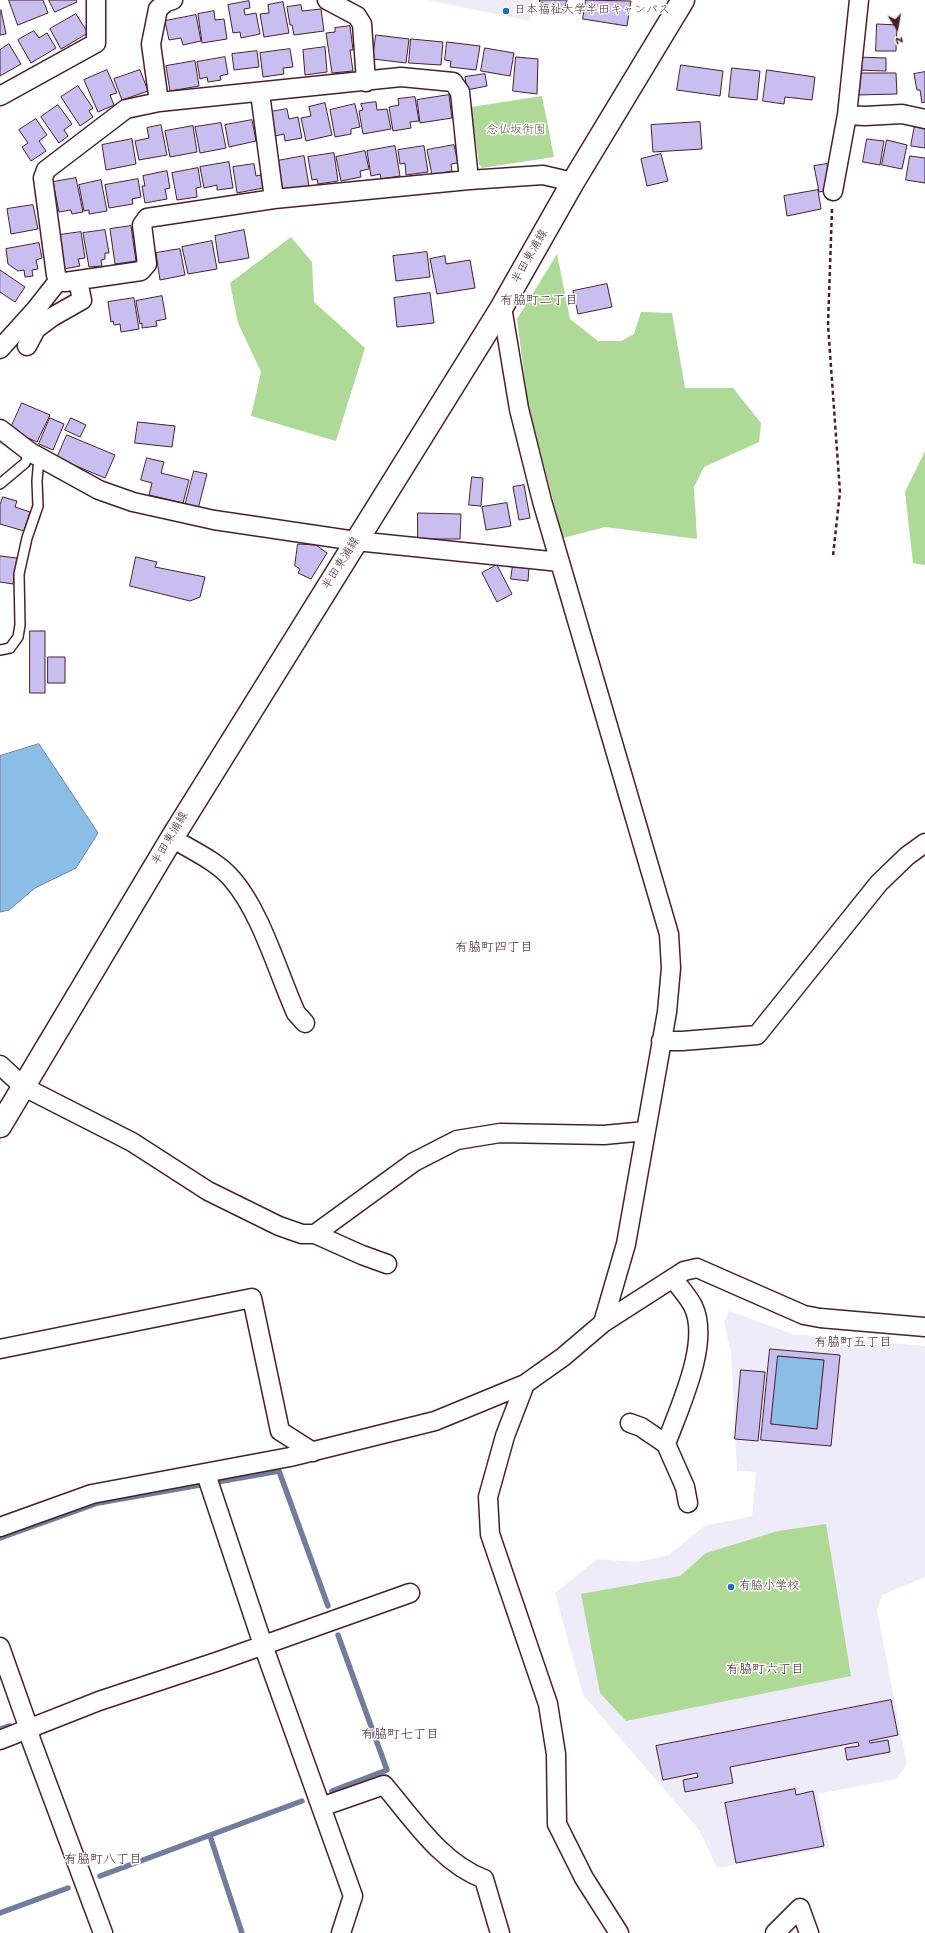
<!DOCTYPE html>
<html>
<head>
<meta charset="utf-8">
<style>
	body { margin:0 }
	#map { position:relative; width:925px; height:1933px; overflow:hidden; background:#fff; font-family:"Gochi Hand",sans-serif }
	canvas { display:block }
	.north { position:absolute; left:877px; top:8px; width:40px; height:40px; -webkit-text-stroke:3px #fff; paint-order:stroke; rotate:169deg; font-size:11px; font-weight:700; line-height:16px; text-align:center; color:#4a1f2b }
	.north::after { content:''; display:block; margin:auto; width:14px; height:18px; background:#4a1f2b; clip-path:polygon(50% 0,100% 100%,50% 72%,0 100%) }
</style>
</head>
<body>
<div id="map">
<canvas width="925" height="1933"></canvas>
<div class="north">N</div>
</div>
<script>
const g = document.querySelector('canvas').getContext('2d');
g.lineJoin = 'round';
function fillPath(path, color) {
  g.fillStyle = color;
  g.fill(path, 'evenodd');
}
function trace(path, color, width, dash) {
  g.strokeStyle = color;
  g.lineWidth = width;
  g.lineCap = dash ? 'butt' : 'round';
  g.setLineDash(dash || []);
  g.stroke(path);
}
function write(font, color, halo, rows, align = 'center') {
  g.font = font + ' "Gochi Hand","Klee One",sans-serif';
  g.lineWidth = 3;
  g.setLineDash([]);
  g.textBaseline = 'middle';
  g.strokeStyle = halo;
  g.fillStyle = color;
  for (const [text, x, y, turn = 0] of rows) {
    g.save();
    g.translate(x, y);
    g.rotate((+turn || 0) * Math.PI / 180);
    g.textAlign = isNaN(turn) ? turn : align;
    if (halo) g.strokeText(text, 0, 0);
    g.fillText(text, 0, 0);
    g.restore();
  }
}
fillPath(new Path2D(`
	M 427,0 L 534,0 L 530,21 Z
	M 729,1311 L 793,1334 L 925,1346 L 925,1577 L 882,1595 L 877,1610 L 907,1764 L 896,1779 L 818,1794 L 829,1848 L 717,1868 L 699,1830 L 583,1695 L 555,1593 L 597,1559 L 637,1562 L 669,1555 L 704,1526 L 752,1516 L 756,1472 L 737,1471 L 731,1353 L 724,1322 Z`), '#efecfa');
fillPath(new Path2D(`
	M 542,96 L 554,157 L 482,168 L 479,164 L 471,107 Z
	M 291,237 L 312,262 L 314,302 L 365,348 L 336,441 L 251,416 L 261,372 L 238,323 L 230,283 Z
	M 557,254 L 570,319 L 598,341 L 621,341 L 634,334 L 641,312 L 672,313 L 685,388 L 733,388 L 761,423 L 759,442 L 704,467 L 694,487 L 697,539 L 605,527 L 563,538 L 528,404 L 517,319 Z
	M 925,451 L 925,565 L 913,563 L 905,492 Z
	M 826,1524 L 851,1676 L 626,1721 L 600,1693 L 581,1594 L 680,1576 L 706,1553 L 778,1531 Z`), '#afd996');
const water = new Path2D(`
	M 39,744 L 98,833 L 76,868 L 35,888 L 9,910 L 0,912 L 0,756 Z
	M 778,1356 L 824,1360 L 817,1429 L 771,1424 Z`);
fillPath(water, '#8abee7');
trace(water, '#707e9c', 1);
trace(new Path2D(`
	M 0,1538 L 98,1503 L 279,1471 L 328,1606
	M 0,1729 L 10,1726
	M 332,1791 L 387,1770 L 338,1635
	M 210,1836 L 242,1933
	M 100,1876 L 302,1801
	M 0,1913 L 68,1888`), '#707e9c', 5.5);
const building = new Path2D(`
	M 9,0 L 43,0 L 48,13 L 18,25 Z
	M 49,0 L 76,0 L 77,2 L 55,12 Z
	M 540,0 L 567,0 L 564,10 L 540,2 Z
	M 586,0 L 631,1 L 627,26 L 583,19 Z
	M 249,1 L 250,8 L 244,9 L 245,15 L 256,13 L 260,34 L 241,38 L 240,32 L 233,33 L 228,5 Z
	M 283,2 L 289,33 L 264,37 L 260,14 L 269,13 L 268,5 Z
	M 301,5 L 302,11 L 321,9 L 324,31 L 294,35 L 292,25 L 290,25 L 287,7 Z
	M 1,10 L 6,34 L 0,35 L 0,11 Z
	M 214,11 L 215,20 L 224,19 L 227,39 L 202,43 L 198,14 Z
	M 76,14 L 88,33 L 61,49 L 50,29 Z
	M 196,15 L 201,41 L 183,45 L 181,38 L 169,40 L 165,21 Z
	M 877,24 L 897,25 L 896,51 L 876,51 Z
	M 350,26 L 353,50 L 350,50 L 353,71 L 332,73 L 326,33 L 335,32 L 335,28 Z
	M 34,31 L 39,38 L 47,33 L 56,48 L 31,63 L 18,40 Z
	M 376,35 L 409,39 L 406,63 L 373,59 Z
	M 411,39 L 443,42 L 441,65 L 409,63 Z
	M 447,42 L 480,46 L 476,70 L 450,67 L 451,61 L 445,60 Z
	M 9,44 L 21,64 L 0,76 L 0,50 Z
	M 325,47 L 327,72 L 305,75 L 303,50 Z
	M 485,48 L 514,53 L 510,76 L 481,71 Z
	M 290,49 L 293,67 L 283,68 L 284,74 L 263,77 L 260,53 Z
	M 257,51 L 259,67 L 234,70 L 232,54 Z
	M 225,57 L 228,74 L 220,76 L 221,80 L 208,82 L 207,77 L 200,79 L 197,62 Z
	M 516,57 L 538,59 L 537,94 L 513,91 Z
	M 856,57 L 886,58 L 886,71 L 856,70 Z
	M 195,61 L 199,86 L 170,91 L 166,66 Z
	M 681,65 L 723,71 L 720,96 L 677,90 Z
	M 732,68 L 760,71 L 757,100 L 729,97 Z
	M 107,70 L 117,93 L 110,95 L 114,105 L 98,112 L 84,80 Z
	M 140,70 L 148,91 L 122,100 L 114,79 Z
	M 767,70 L 815,77 L 812,100 L 785,97 L 784,104 L 763,101 Z
	M 925,72 L 925,102 L 922,103 L 920,90 L 917,90 L 914,74 Z
	M 857,73 L 896,73 L 897,94 L 857,95 Z
	M 485,74 L 487,86 L 467,90 L 465,77 Z
	M 78,86 L 93,108 L 89,111 L 93,117 L 80,126 L 61,97 Z
	M 449,95 L 452,118 L 420,123 L 417,100 Z
	M 415,97 L 419,121 L 410,122 L 411,128 L 393,131 L 389,107 L 399,105 L 398,99 Z
	M 376,102 L 377,110 L 387,109 L 391,129 L 363,134 L 359,111 L 363,110 L 361,104 Z
	M 325,103 L 332,135 L 306,141 L 301,118 L 311,116 L 309,107 Z
	M 355,104 L 360,127 L 351,129 L 351,134 L 335,137 L 330,110 Z
	M 58,105 L 72,124 L 64,130 L 68,136 L 59,143 L 41,117 Z
	M 287,109 L 289,119 L 298,117 L 302,138 L 285,141 L 284,134 L 275,136 L 270,112 Z
	M 36,119 L 47,135 L 39,141 L 46,151 L 31,161 L 22,147 L 28,143 L 19,130 Z
	M 252,120 L 256,141 L 229,147 L 225,125 Z
	M 700,122 L 702,149 L 653,152 L 651,125 Z
	M 221,123 L 226,148 L 200,153 L 195,127 Z
	M 161,125 L 167,155 L 139,160 L 135,141 L 149,138 L 147,128 Z
	M 915,125 L 925,127 L 925,148 L 911,146 Z
	M 193,126 L 197,152 L 170,157 L 165,131 Z
	M 132,139 L 136,164 L 106,170 L 102,145 Z
	M 867,139 L 884,141 L 880,165 L 863,162 Z
	M 887,140 L 907,145 L 902,169 L 882,165 Z
	M 454,145 L 458,163 L 451,164 L 452,171 L 432,175 L 427,150 Z
	M 395,146 L 400,176 L 381,179 L 380,174 L 371,176 L 367,151 Z
	M 424,146 L 428,172 L 406,175 L 405,163 L 400,164 L 398,150 Z
	M 365,151 L 369,169 L 360,171 L 361,177 L 341,181 L 336,157 Z
	M 334,153 L 338,181 L 318,184 L 317,179 L 312,180 L 308,157 Z
	M 661,154 L 668,181 L 647,186 L 641,159 Z
	M 304,156 L 309,186 L 283,191 L 277,161 Z
	M 910,156 L 925,158 L 925,183 L 906,180 Z
	M 229,162 L 233,188 L 217,190 L 217,185 L 204,188 L 200,167 Z
	M 254,164 L 256,176 L 261,175 L 263,188 L 237,193 L 233,167 Z
	M 827,164 L 831,190 L 819,192 L 814,166 Z
	M 198,168 L 201,187 L 196,188 L 197,197 L 177,200 L 172,173 Z
	M 167,171 L 170,188 L 165,189 L 167,199 L 145,203 L 142,186 L 145,186 L 143,176 Z
	M 76,178 L 83,212 L 72,214 L 71,210 L 59,212 L 53,182 Z
	M 138,179 L 141,197 L 132,199 L 133,204 L 109,208 L 105,185 Z
	M 101,180 L 107,211 L 89,214 L 89,210 L 84,211 L 79,185 Z
	M 818,190 L 821,209 L 787,216 L 784,196 Z
	M 33,205 L 38,229 L 11,234 L 7,209 Z
	M 131,226 L 136,261 L 115,264 L 110,229 Z
	M 105,230 L 109,253 L 105,253 L 105,259 L 101,260 L 102,266 L 89,267 L 83,233 Z
	M 244,230 L 249,258 L 219,263 L 215,236 Z
	M 81,232 L 85,258 L 78,259 L 80,266 L 64,269 L 59,235 Z
	M 212,241 L 217,269 L 188,274 L 182,247 Z
	M 39,243 L 42,258 L 36,260 L 38,269 L 32,270 L 33,276 L 25,277 L 24,270 L 18,271 L 8,264 L 6,249 Z
	M 180,249 L 185,275 L 160,280 L 156,253 Z
	M 427,252 L 430,277 L 396,281 L 393,256 Z
	M 445,256 L 446,264 L 470,260 L 475,288 L 437,294 L 430,259 Z
	M 0,270 L 25,287 L 15,302 L 0,292 Z
	M 607,284 L 612,307 L 578,314 L 573,291 Z
	M 430,293 L 434,323 L 397,327 L 394,298 Z
	M 162,296 L 166,319 L 156,321 L 157,326 L 142,328 L 142,323 L 140,324 L 136,301 Z
	M 134,298 L 139,329 L 121,332 L 120,324 L 114,325 L 113,321 L 111,322 L 108,302 Z
	M 22,403 L 50,415 L 37,442 L 10,430 Z
	M 50,418 L 64,424 L 53,450 L 39,444 Z
	M 71,418 L 86,425 L 80,437 L 65,430 Z
	M 138,422 L 175,426 L 172,447 L 135,443 Z
	M 67,435 L 115,455 L 105,478 L 57,458 Z
	M 147,458 L 164,462 L 161,473 L 189,480 L 183,503 L 149,495 L 152,483 L 141,480 Z
	M 194,471 L 207,474 L 198,509 L 185,506 Z
	M 472,477 L 483,478 L 481,506 L 469,505 Z
	M 524,485 L 530,518 L 519,520 L 513,487 Z
	M 3,497 L 17,501 L 15,507 L 30,512 L 24,531 L 0,524 L 0,505 Z
	M 507,503 L 511,526 L 486,530 L 482,507 Z
	M 418,513 L 461,514 L 460,539 L 418,539 Z
	M 298,544 L 316,545 L 327,553 L 311,579 L 298,573 L 300,569 L 295,566 Z
	M 0,556 L 17,558 L 13,584 L 0,582 Z
	M 136,557 L 157,562 L 155,567 L 205,577 L 200,597 L 190,601 L 130,586 Z
	M 497,565 L 512,594 L 497,602 L 482,573 Z
	M 513,565 L 529,567 L 528,581 L 511,579 Z
	M 30,631 L 45,631 L 45,693 L 30,693 Z
	M 48,657 L 65,657 L 65,683 L 48,683 Z
	M 770,1349 L 840,1355 L 831,1446 L 761,1440 ZM 778,1356 L 824,1360 L 817,1429 L 771,1424 Z
	M 741,1370 L 765,1372 L 758,1441 L 735,1439 Z
	M 891,1700 L 898,1735 L 869,1741 L 870,1743 L 888,1740 L 890,1752 L 847,1760 L 845,1748 L 859,1746 L 858,1742 L 730,1767 L 733,1783 L 685,1792 L 683,1780 L 698,1777 L 697,1773 L 663,1780 L 656,1746 Z
	M 795,1789 L 796,1795 L 813,1791 L 824,1846 L 736,1863 L 725,1803 Z`);
fillPath(building, '#c9bef0');
trace(building, '#4a1f2b', 1);
const service = new Path2D(`
	M 0,484 L 25,463 L 30,452
	M 0,650 L 10,648 L 18,637 L 20,625 L 19,574 L 27,538 L 38,506 L 37,481 L 39,457`);
const minor = new Path2D(`
	M 327,0 L 357,16 L 362,24 L 366,82
	M 260,93 L 274,199
	M 0,96 L 96,43 L 96,0
	M 159,102 L 151,44 L 158,9 L 166,2 L 173,0
	M 847,115 L 865,116 L 902,114 L 925,119
	M 469,180 L 274,199 L 147,218 L 142,225 L 147,264 L 141,271 L 65,282 L 58,281 L 56,275 L 43,178 L 46,170 L 126,109 L 159,102 L 401,77 L 453,82 L 460,92 L 469,180 L 543,175 L 573,182
	M 833,191 L 847,115 L 859,0
	M 502,307 L 519,409 L 542,501 L 669,934 L 671,968 L 667,1012 L 626,1244 L 603,1323
	M 27,346 L 36,329 L 52,317 L 82,300 L 78,281
	M 0,349 L 36,309 L 58,281
	M 0,429 L 30,452 L 99,490 L 133,502 L 214,520 L 356,541 L 560,562
	M 172,838 C 191,850 217,861 232,879 C 261,912 278,973 296,1013 L 305,1023
	M 661,1041 L 682,1041 L 757,1035 L 879,883 L 907,856 L 925,843
	M 0,1065 L 24,1087 L 132,1142 L 208,1191 L 279,1226 L 302,1234 L 315,1234 L 414,1162 L 457,1140 L 500,1133 L 604,1135 L 646,1131
	M 315,1234 L 362,1255 L 387,1264
	M 673,1278 C 679,1287 688,1296 693,1306 C 711,1342 679,1408 666,1444 L 685,1487 L 688,1503
	M 0,1349 L 252,1298 L 280,1431 L 313,1452
	M 525,1384 L 505,1436 L 488,1497 L 490,1534 L 548,1704 L 556,1754 L 557,1824 L 584,1878 L 619,1933
	M 630,1423 L 641,1427 L 666,1444
	M 206,1474 L 263,1645 L 353,1896 L 341,1933
	M 0,1527 L 92,1494 L 290,1457 L 435,1421 L 525,1384 L 563,1357 L 603,1323 L 684,1271 L 697,1268 L 804,1315 L 820,1318 L 925,1327
	M 0,1647 L 29,1729 L 31,1740 L 103,1933
	M 0,1740 L 99,1701 L 219,1661 L 410,1593
	M 321,1807 L 384,1785 C 413,1819 441,1863 484,1879 L 500,1933
	M 775,1933 L 800,1908 L 809,1933`);
const secondary = new Path2D(`
	M 0,1126 L 172,838 L 502,307 L 573,182 L 683,0`);
trace(service, '#4a1f2b', 12);
trace(minor, '#4a1f2b', 21);
trace(secondary, '#4a1f2b', 25);
trace(new Path2D(`
	M 832,209 L 828,325 L 840,492 L 833,556`), '#4a1f2b', 2.5, [4, 3]);
trace(service, '#fff', 9);
trace(minor, '#fff', 18);
trace(secondary, '#fff', 22);
for (const [x, y, r, color] of [
	[506,11,4,"#1f6fb2"],
	[731,1587,4,"#1f6fb2"]
]) {
  const dot = new Path2D();
  dot.arc(x, y, r, 0, 2 * Math.PI);
  g.fillStyle = color;
  g.fill(dot);
  trace(dot, '#fff', 1.5);
}
write('12px', '#4a1f2b', '#fff', [
	["日本福祉大学半田キャンパス",514,11],
	["有脇小学校",739,1587]
], 'left');
write('12px', '#68574b', '#fff', [
	["念仏坂街園",516,131]
]);
write('12px', '#4a1f2b', '#fff', [
	["半田東浦線",531,257,-60],
	["半田東浦線",342,564,-58],
	["半田東浦線",171,839,-59]
]);
write('13px', '#4a1f2b', '#fff', [
	["有脇町二丁目",539,302],
	["有脇町四丁目",494,949],
	["有脇町五丁目",853,1344],
	["有脇町六丁目",765,1671],
	["有脇町七丁目",400,1736],
	["有脇町八丁目",103,1861]
]);
</script>
</body>
</html>
